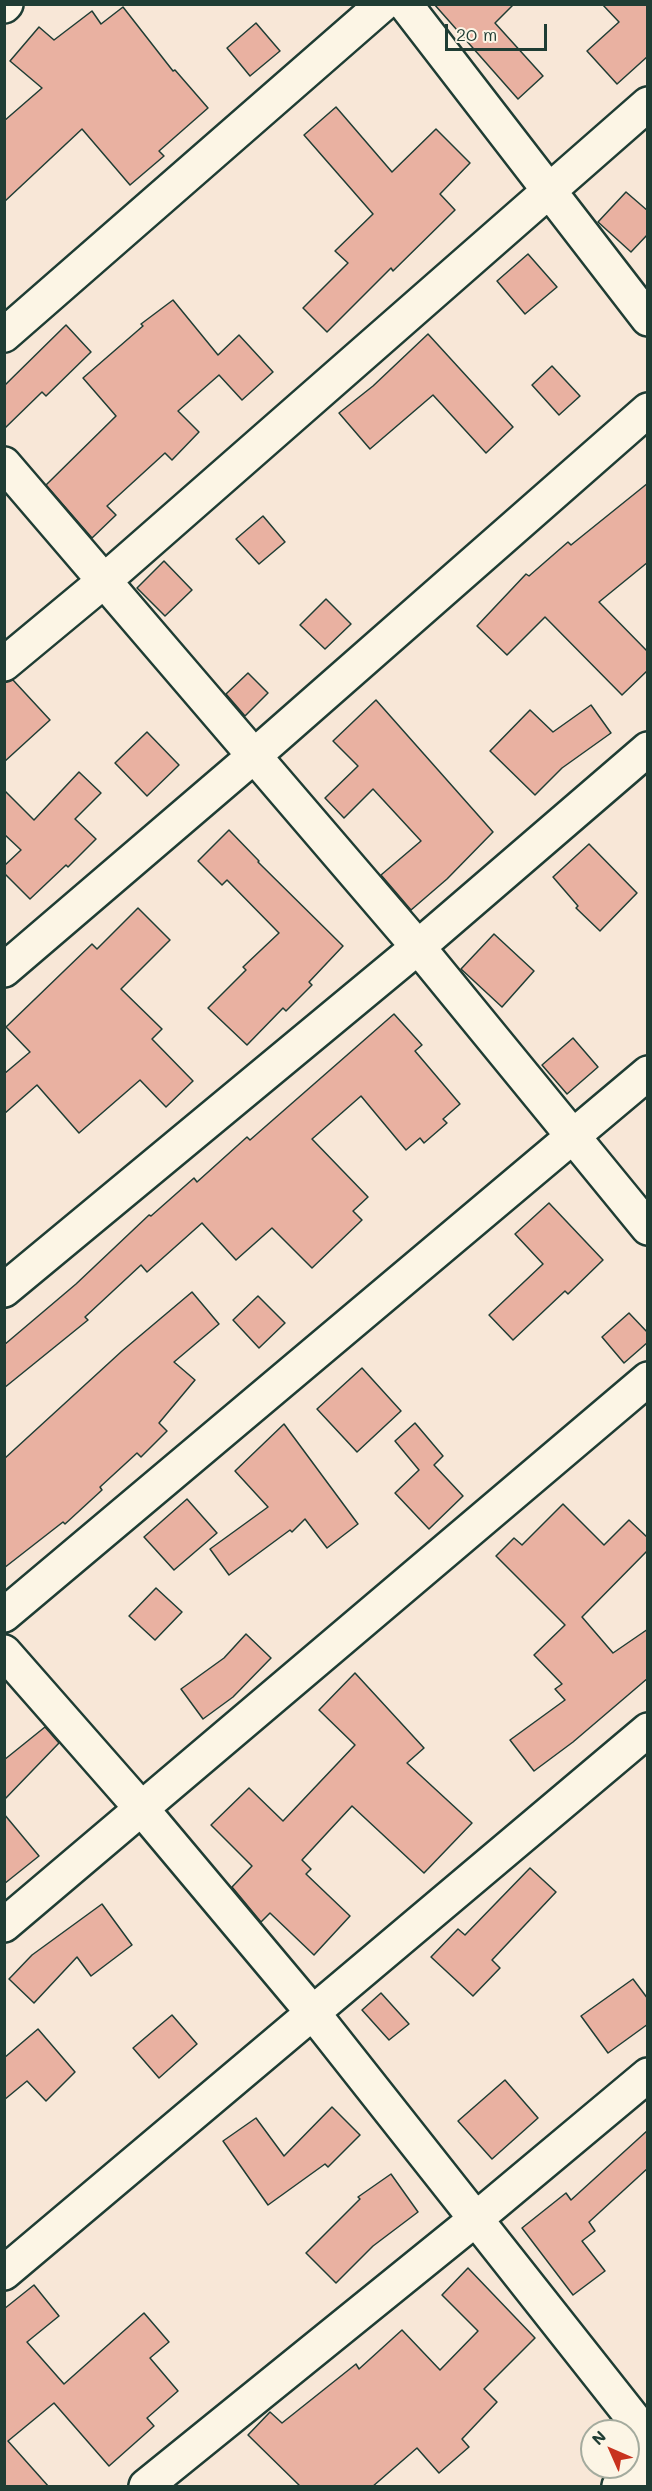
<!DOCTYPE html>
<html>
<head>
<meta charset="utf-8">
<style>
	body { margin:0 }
	#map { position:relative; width:652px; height:2491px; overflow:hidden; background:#f8e7d7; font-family:Mali,sans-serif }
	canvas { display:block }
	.frame { position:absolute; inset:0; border:6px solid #1f3d34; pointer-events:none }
	.north { position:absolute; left:580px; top:2419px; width:60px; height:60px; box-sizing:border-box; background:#fcf5e5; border:2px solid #a4ab9e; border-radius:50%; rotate:315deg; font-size:16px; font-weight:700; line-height:24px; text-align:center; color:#1f3d34 }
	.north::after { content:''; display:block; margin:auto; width:21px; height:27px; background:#c8321e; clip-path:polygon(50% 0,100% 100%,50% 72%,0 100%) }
	.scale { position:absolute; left:445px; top:24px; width:102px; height:27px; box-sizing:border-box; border:3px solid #1f3d34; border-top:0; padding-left:8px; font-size:18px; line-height:21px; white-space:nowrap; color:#1f3d34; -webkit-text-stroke:4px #fcf5e5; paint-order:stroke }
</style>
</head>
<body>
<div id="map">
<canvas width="652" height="2491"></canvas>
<div class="frame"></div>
<div class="north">N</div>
<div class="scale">20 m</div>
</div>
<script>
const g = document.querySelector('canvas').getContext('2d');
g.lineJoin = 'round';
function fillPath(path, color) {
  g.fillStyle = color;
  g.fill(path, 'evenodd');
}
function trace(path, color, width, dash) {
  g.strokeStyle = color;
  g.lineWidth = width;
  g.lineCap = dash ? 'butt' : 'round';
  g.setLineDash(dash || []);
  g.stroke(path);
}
const building = new Path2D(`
	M 434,4 L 514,4 L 495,23 L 543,76 L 518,99 Z
	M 602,4 L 648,4 L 648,56 L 617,84 L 587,51 L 619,22 Z
	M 123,7 L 173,71 L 175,70 L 208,108 L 159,151 L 164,156 L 130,185 L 82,129 L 4,202 L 4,121 L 42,88 L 10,61 L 39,27 L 54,40 L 92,11 L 101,24 Z
	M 256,23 L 280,51 L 250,76 L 227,48 Z
	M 336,107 L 392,172 L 436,129 L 470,163 L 440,194 L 455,210 L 393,271 L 391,268 L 327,332 L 303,308 L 348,263 L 335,251 L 373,214 L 304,135 Z
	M 626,192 L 648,211 L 648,234 L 631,252 L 598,222 Z
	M 528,254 L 557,287 L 525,314 L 497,281 Z
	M 173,300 L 218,355 L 239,335 L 273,372 L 242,400 L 219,375 L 178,411 L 199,432 L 172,460 L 165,453 L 107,506 L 116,515 L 92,538 L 46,485 L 116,416 L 83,378 L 143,326 L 141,324 Z
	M 66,325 L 91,352 L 46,396 L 42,392 L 4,429 L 4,386 Z
	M 428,334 L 513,427 L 486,453 L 433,395 L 370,449 L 339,413 L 373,386 Z
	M 552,366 L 580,396 L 559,415 L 532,385 Z
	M 648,483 L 648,562 L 599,602 L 648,652 L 648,670 L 622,695 L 545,617 L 507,655 L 477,626 L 526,574 L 529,576 L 568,542 L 571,545 Z
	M 263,516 L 285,542 L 259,564 L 236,539 Z
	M 164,561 L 192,590 L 165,616 L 137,588 Z
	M 326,599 L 351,624 L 325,649 L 300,625 Z
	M 248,673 L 268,693 L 245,716 L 226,694 Z
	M 13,680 L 50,720 L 4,762 L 4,682 Z
	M 376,700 L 493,832 L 447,879 L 411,910 L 381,875 L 421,841 L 373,789 L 344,818 L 325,798 L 358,766 L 333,741 Z
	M 591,705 L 611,733 L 562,768 L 535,795 L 490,751 L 530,710 L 553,732 Z
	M 147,732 L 179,765 L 147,796 L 115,763 Z
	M 79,772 L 101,793 L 75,819 L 96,839 L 68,867 L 66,865 L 30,899 L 4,873 L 4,866 L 21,850 L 4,834 L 4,790 L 34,820 Z
	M 229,830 L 259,861 L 258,862 L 343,946 L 309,982 L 312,985 L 286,1011 L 283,1008 L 247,1045 L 208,1008 L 246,970 L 243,967 L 279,933 L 227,880 L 222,885 L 198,861 Z
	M 589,844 L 637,893 L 600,931 L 576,908 L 578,906 L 553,877 Z
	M 138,908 L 170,940 L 121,989 L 162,1029 L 152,1039 L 193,1081 L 166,1107 L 140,1080 L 79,1133 L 37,1085 L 4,1114 L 4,1074 L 30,1052 L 6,1027 L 92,944 L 97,949 Z
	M 494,934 L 534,971 L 502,1007 L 461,969 Z
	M 394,1014 L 422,1045 L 415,1051 L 460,1104 L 443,1119 L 447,1123 L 424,1143 L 420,1138 L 406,1150 L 361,1096 L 312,1139 L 368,1197 L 353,1211 L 362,1220 L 312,1268 L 272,1228 L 236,1260 L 202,1223 L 147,1272 L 141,1265 L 85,1317 L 88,1320 L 4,1388 L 4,1345 L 76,1284 L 149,1215 L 151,1216 L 194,1178 L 197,1182 L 247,1137 L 250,1140 Z
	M 573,1038 L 598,1067 L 567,1094 L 542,1065 Z
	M 549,1203 L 603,1260 L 568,1294 L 565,1291 L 513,1340 L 489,1315 L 543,1264 L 515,1234 Z
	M 192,1292 L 219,1324 L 174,1362 L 195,1380 L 159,1423 L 167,1431 L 141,1457 L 137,1453 L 100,1487 L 102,1490 L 65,1524 L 63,1522 L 4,1568 L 4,1459 L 122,1351 Z
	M 258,1296 L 285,1323 L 259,1348 L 233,1320 Z
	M 629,1313 L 648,1333 L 648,1342 L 624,1363 L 602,1337 Z
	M 362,1368 L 401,1411 L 357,1452 L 317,1409 Z
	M 415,1423 L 443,1456 L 434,1465 L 463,1496 L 429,1529 L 395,1493 L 419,1470 L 395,1441 Z
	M 284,1424 L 358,1524 L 327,1548 L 305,1519 L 292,1532 L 290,1530 L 229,1575 L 210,1549 L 268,1507 L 235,1471 Z
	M 187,1499 L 217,1533 L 174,1570 L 144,1537 Z
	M 563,1504 L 604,1545 L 629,1520 L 648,1538 L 648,1550 L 582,1617 L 613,1653 L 648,1629 L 648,1678 L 573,1742 L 534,1771 L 510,1740 L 565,1700 L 555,1689 L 562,1684 L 534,1655 L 565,1625 L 496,1556 L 514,1538 L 522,1545 Z
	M 156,1588 L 182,1612 L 155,1640 L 129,1616 Z
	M 246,1634 L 271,1658 L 233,1697 L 203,1719 L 181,1689 L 224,1658 Z
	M 355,1673 L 424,1748 L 407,1763 L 472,1823 L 424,1873 L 352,1806 L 302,1860 L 311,1869 L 306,1874 L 350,1916 L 314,1955 L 270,1913 L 261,1922 L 232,1887 L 252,1866 L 211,1825 L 249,1788 L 283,1821 L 355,1745 L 319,1710 Z
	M 45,1727 L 59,1743 L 4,1800 L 4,1760 Z
	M 4,1814 L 39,1856 L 4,1884 Z
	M 530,1868 L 556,1892 L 492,1960 L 500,1968 L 473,1996 L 431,1957 L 458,1929 L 465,1935 Z
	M 102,1904 L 132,1945 L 91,1976 L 77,1957 L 34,2003 L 9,1979 L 32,1955 Z
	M 633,1979 L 648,1999 L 648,2024 L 608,2053 L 581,2016 Z
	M 381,1993 L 409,2024 L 389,2040 L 362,2010 Z
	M 172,2015 L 197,2044 L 159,2078 L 133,2048 Z
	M 38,2029 L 75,2072 L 46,2101 L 27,2081 L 4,2100 L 4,2058 Z
	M 505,2080 L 538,2118 L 492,2159 L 458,2121 Z
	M 332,2107 L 360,2135 L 328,2167 L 325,2164 L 268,2205 L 223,2141 L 256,2118 L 284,2156 Z
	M 648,2130 L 648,2168 L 589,2222 L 595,2231 L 582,2241 L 605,2271 L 573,2295 L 522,2228 L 566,2193 L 571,2200 Z
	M 391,2174 L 418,2212 L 373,2246 L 336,2283 L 306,2253 L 360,2199 L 358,2197 Z
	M 468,2268 L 535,2338 L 484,2389 L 497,2402 L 462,2439 L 469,2447 L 439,2473 L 417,2448 L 372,2487 L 301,2487 L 248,2435 L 270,2412 L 282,2423 L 356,2364 L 359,2369 L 402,2330 L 440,2370 L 478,2331 L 442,2295 Z
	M 34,2285 L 59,2316 L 27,2342 L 64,2384 L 144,2313 L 169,2342 L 150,2358 L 178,2391 L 147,2418 L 154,2426 L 109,2466 L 54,2403 L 8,2441 L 49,2487 L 4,2487 L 4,2309 Z`);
fillPath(building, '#e9b1a1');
trace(building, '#1f3d34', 1.5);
const minor = new Path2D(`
	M 405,4 L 648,319
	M 4,6 L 6,4
	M 4,335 L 383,4
	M 4,464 L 418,947 L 648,1228
	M 4,664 L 104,581 L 648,104
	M 4,970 L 254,756 L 648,410
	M 4,1290 L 418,947 L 648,749
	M 4,1615 L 648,1073
	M 4,1652 L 141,1808 L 313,2013 L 648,2437
	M 4,1925 L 648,1379
	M 4,2273 L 648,1730
	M 146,2486 L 477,2218 L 648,2075
	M 619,2486 L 648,2463`);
trace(minor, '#1f3d34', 38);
trace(minor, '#fcf5e5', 33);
</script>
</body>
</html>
